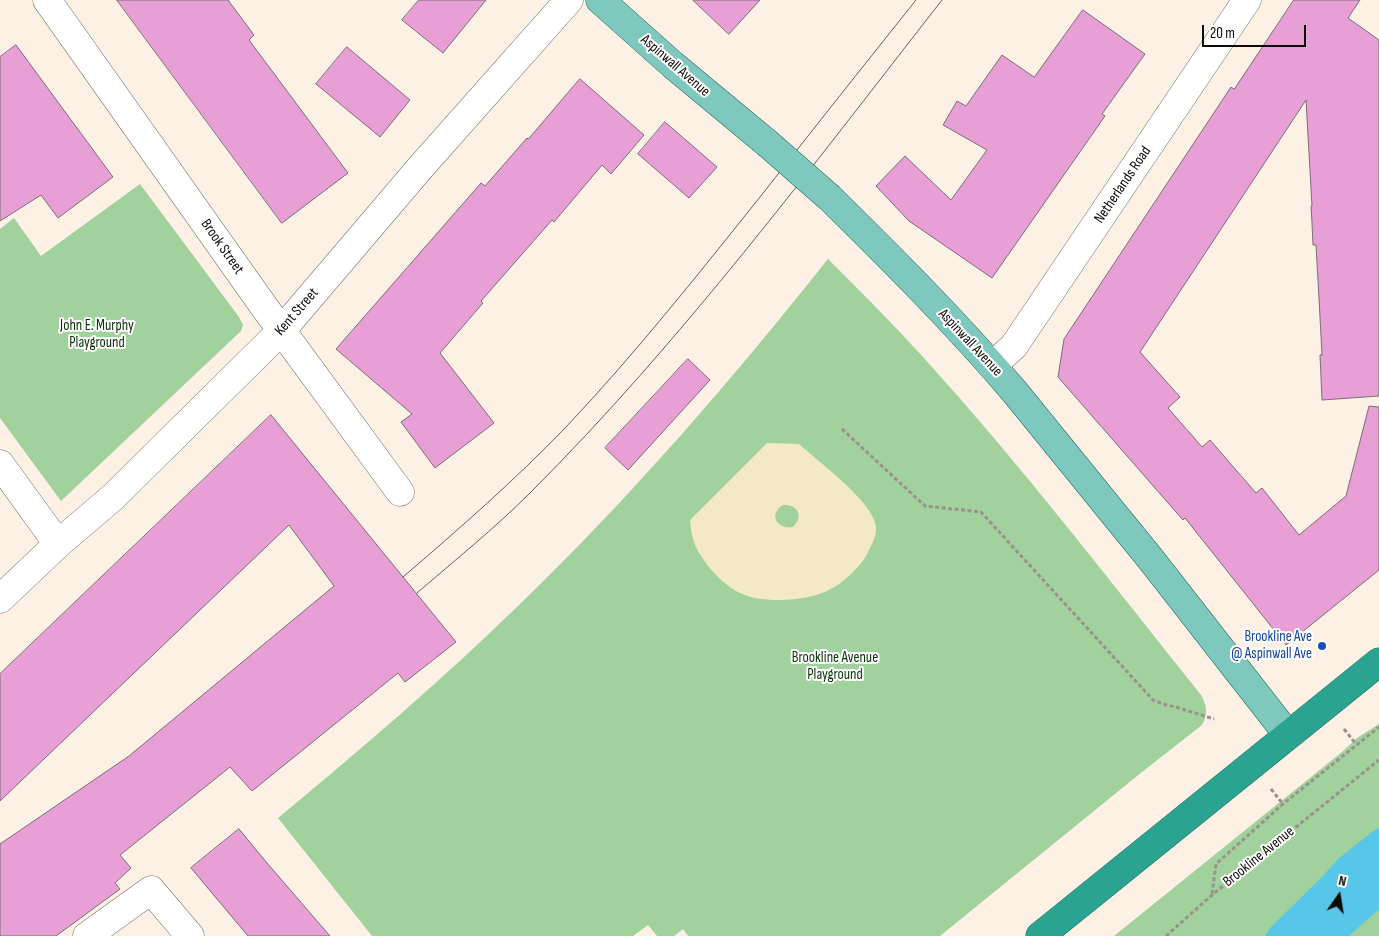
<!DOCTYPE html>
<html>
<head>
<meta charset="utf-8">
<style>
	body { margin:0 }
	#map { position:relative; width:1379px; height:936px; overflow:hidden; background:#fdf0e5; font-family:"Sofia Sans Condensed",sans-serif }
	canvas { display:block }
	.north { position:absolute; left:1314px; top:871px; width:50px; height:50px; -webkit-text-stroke:4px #fff; paint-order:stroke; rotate:13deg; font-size:14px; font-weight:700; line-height:20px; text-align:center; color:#0e0b07 }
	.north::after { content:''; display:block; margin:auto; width:18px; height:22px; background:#0e0b07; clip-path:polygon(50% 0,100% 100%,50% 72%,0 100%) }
	.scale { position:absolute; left:1202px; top:25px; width:104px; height:22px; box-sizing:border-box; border:2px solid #0e0b07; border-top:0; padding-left:6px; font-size:15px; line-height:18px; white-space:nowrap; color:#0e0b07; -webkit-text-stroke:4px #fff; paint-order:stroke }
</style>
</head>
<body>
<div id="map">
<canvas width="1379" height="936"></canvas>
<div class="north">N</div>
<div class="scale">20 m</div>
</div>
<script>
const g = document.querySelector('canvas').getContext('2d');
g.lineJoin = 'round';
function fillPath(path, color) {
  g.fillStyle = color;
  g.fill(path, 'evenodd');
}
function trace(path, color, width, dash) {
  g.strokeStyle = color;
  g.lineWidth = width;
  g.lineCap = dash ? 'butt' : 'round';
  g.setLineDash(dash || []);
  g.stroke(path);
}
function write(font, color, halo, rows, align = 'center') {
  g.font = font + ' "Sofia Sans Condensed",sans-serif';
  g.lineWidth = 4;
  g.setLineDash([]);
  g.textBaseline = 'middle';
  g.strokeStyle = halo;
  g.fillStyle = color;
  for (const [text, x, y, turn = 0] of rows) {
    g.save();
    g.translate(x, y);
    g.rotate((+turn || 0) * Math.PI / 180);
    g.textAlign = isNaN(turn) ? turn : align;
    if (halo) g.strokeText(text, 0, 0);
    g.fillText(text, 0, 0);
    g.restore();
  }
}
fillPath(new Path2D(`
	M 140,184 L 239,317 L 243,325 L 241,331 L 61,501 L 0,418 L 0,229 L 14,218 L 41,256 Z
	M 828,259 C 860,291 892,323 923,357 C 1021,465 1110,581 1201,695 C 1207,705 1208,715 1202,725 L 1142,772 L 940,936 L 688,936 L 683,929 L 674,936 L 657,936 L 648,925 L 633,936 L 372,936 L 278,818 C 360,750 441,681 518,606 C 629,499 731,381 828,259 Z
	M 1379,724 L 1379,936 L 1114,936 L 1342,752 L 1357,738 Z`), '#a1d19d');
fillPath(new Path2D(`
	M 767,443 L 799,444 C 818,461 870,500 875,523 C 878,532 874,540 870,548 C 866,558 860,565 852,573 C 831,594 810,599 780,600 C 766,600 752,599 740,593 C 722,585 698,558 693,539 C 691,533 691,527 690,521 L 692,518 ZM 783,505 C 798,504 804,516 793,527 C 777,530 768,514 783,505 Z`), '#f3e9c4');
fillPath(new Path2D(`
	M 1379,828 L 1379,909 L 1349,936 L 1265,936 L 1270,928 L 1322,877 L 1338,859 L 1372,832 Z`), '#58c6e9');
const building = new Path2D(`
	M 117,0 L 228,0 L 254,35 L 249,40 L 348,173 L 282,223 Z
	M 419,0 L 486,0 L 443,53 L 402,20 Z
	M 693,0 L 760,0 L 729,34 Z
	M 1294,0 L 1360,0 L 1348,18 L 1379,40 L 1379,396 L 1322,400 L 1320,355 L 1322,355 L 1319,298 L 1316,245 L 1313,245 L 1312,223 L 1311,206 L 1312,206 L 1306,100 L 1140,352 L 1180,397 L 1168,408 L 1202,447 L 1210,440 L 1256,493 L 1262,488 L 1299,535 L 1346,496 L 1369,406 L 1379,407 L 1379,570 L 1286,645 L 1185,518 L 1183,520 L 1058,377 L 1064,339 L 1231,87 L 1234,89 Z
	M 1083,10 L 1145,54 L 1102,114 L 1105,116 L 992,278 L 909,221 L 876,186 L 905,156 L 951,200 L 987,150 L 943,125 L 957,101 L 966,106 L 1002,55 L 1034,77 Z
	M 16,45 L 113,177 L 58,218 L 41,195 L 0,221 L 0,57 Z
	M 347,47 L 410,100 L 380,137 L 316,84 Z
	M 580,79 L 644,135 L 611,174 L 602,165 L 554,222 L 552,220 L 481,301 L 483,303 L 440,353 L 494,423 L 435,468 L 401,422 L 412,414 L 336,349 L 481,183 L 485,186 L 527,138 L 528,139 Z
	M 665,122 L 717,167 L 689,198 L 638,154 Z
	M 688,359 L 710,380 L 628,470 L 605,448 Z
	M 271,415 L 456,642 L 405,682 L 398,673 L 252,791 L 230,767 L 120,855 L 131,868 L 115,883 L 120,889 L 56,936 L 0,936 L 0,844 L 129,756 L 334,586 L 289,525 L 0,801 L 0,674 Z
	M 239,829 L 267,863 L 330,936 L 248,936 L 191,868 Z`);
fillPath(building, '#e89fd5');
trace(building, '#7a6e76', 1);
const minor = new Path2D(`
	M 47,0 L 265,308 L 400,492
	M 992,366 L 1014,346 L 1020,337 L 1247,0
	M 0,464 L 58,544
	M 0,599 L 58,544 L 113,497 L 282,330 L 420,168 L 569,0
	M 87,936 L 151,890 L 190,936`);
const major = new Path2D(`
	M 600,0 L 673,65 L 767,143
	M 830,198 C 893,260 956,323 1014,391 L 1153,562 L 1288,735`);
const highway = new Path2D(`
	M 1040,936 L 1379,662`);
trace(minor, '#7d7268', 29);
trace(major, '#206e61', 29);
trace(highway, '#206e61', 29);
trace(new Path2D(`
	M 842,429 L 925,506 L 981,512 L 1153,700 L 1163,704 L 1179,708 L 1214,719
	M 1344,729 L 1356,744
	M 1271,789 L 1283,804
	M 1212,894 L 1216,864 L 1283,804 L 1379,727
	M 1166,936 L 1212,895 L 1379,760`), '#9b928a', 3, [4, 2.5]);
trace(minor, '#fff', 28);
trace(major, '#7fc8bd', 28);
trace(highway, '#2aa491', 28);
trace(new Path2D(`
	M 403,577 C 459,529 515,480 566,427 C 636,353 700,272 764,192 C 814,128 865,64 916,0
	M 417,593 C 454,561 495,528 530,493 C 682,341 810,169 942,0`), '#69625b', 1);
const majorBridge = new Path2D(`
	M 767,143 L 830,198`);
trace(majorBridge, '#206e61', 29, []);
trace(majorBridge, '#7fc8bd', 28);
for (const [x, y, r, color] of [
	[1322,646,5,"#1a4fb4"]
]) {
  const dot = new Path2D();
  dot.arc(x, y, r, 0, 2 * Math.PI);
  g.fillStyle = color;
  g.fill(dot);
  trace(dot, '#fff', 2);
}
write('15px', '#0e0b07', '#fff', [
	["Aspinwall Avenue",675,66,41],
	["Netherlands Road",1123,185,-56],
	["Brook Street",222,247,55],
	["Kent Street",297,312,-49],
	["Aspinwall Avenue",970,343,47],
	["Brookline Avenue",1259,857,-39]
]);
write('15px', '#083307', '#fff', [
	["John E. Murphy",97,326],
	["Playground",97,343],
	["Brookline Avenue",835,658],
	["Playground",835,675]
]);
write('15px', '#164399', '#fff', [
	["Brookline Ave",1312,637],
	["@ Aspinwall Ave",1312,654]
], 'right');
</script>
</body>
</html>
